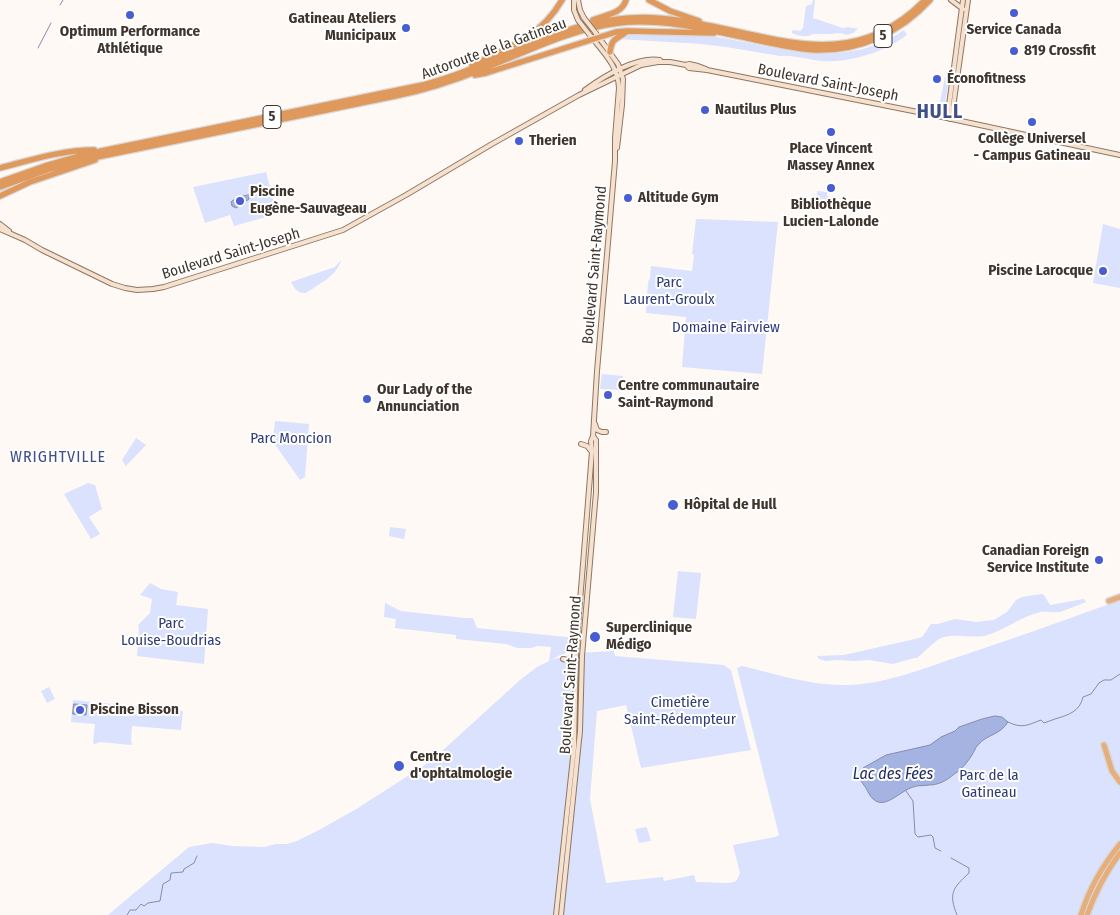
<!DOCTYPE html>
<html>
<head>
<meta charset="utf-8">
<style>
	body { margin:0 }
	canvas { display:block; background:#fef9f5 }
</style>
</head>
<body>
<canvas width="1120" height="915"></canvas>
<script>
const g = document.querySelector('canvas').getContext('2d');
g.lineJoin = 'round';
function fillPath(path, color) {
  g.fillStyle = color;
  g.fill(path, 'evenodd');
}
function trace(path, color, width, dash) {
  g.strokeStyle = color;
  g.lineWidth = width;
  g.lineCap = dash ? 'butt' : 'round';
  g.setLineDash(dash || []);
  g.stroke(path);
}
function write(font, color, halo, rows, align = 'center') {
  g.font = font + ' "Fira Sans Condensed",sans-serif';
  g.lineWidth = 4;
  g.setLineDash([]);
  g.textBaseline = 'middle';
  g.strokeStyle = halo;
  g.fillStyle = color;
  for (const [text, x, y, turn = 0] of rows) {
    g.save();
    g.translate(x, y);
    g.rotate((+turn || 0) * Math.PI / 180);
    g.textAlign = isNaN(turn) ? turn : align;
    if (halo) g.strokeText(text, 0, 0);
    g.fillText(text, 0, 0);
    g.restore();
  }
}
fillPath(new Path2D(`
	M 813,0 L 815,0 L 813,18 L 840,27 L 842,28 L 848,27 L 858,29 L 853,33 L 846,35 L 841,33 L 829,34 L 813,34 C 807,38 798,36 792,33 L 792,31 L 794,30 L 800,31 L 803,28 L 806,6 L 812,4 Z
	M 904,30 L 907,35 C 884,52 851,63 822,61 C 808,60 794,55 780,56 L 726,47 L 701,44 L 619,39 L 628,35 L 637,34 C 663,35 691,33 717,37 C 731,39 745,42 759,45 C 798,53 842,59 880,43 C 888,40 896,35 904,30 Z
	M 949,73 L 950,73 L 945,104 L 943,108 L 938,111 L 945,77 L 948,78 Z
	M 266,172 L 277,214 L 234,226 L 230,215 L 205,223 L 193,187 Z
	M 817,191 L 827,192 L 827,196 L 830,197 L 829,208 L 816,207 Z
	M 696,219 L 778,222 L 762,374 L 682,367 L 686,317 L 646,313 L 648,282 L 650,278 L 651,266 L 692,271 L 694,255 L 692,254 Z
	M 1103,224 L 1120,229 L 1120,288 L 1093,283 Z
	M 341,260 C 337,276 319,284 306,293 C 298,294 294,288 291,282 L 335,267 Z
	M 602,374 L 623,376 L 622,390 L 600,389 Z
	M 275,421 L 309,424 L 305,477 L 300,480 L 274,443 L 273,439 Z
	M 136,438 L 146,445 L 126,466 L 122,460 Z
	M 88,483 L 95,485 L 102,509 L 89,517 L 100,534 L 91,539 L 64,494 Z
	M 390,527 L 406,529 L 404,539 L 389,536 Z
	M 678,571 L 701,573 L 696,619 L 673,617 Z
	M 150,583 L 161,589 L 178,592 L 176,605 L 208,609 L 204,664 L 137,656 L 139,629 L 138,625 L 150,613 L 152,599 L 140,595 Z
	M 1041,594 L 1044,595 L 1050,605 L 1084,599 L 1086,602 C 1078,605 1069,609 1060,612 C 1053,613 1046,611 1041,612 C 1021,616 1004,631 984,636 C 970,638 954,633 941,638 C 935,641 923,653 917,658 L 914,658 L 893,664 L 869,660 L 854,661 L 836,660 L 826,661 L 819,659 L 817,656 L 844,655 L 915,639 L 922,637 L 931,624 L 938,624 L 955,619 L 976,622 L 994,620 L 1007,612 L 1016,600 L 1022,597 Z
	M 1120,600 L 1120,915 L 108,915 L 189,847 L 212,843 L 233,846 L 264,847 L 276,844 L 287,844 L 297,841 L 319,830 L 358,808 L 431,761 L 520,680 L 537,667 L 549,661 L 551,647 L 537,646 L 531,648 L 517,648 L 506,644 L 456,639 L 456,635 L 395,628 L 396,619 L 384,617 L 385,603 L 401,611 L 464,618 L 473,618 L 477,628 L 577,638 L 576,651 L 560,655 L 551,660 L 577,653 L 614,651 L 615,656 L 724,665 L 731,670 L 751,750 L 641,768 L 626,705 L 597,711 L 590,799 L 606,883 L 663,877 L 664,881 L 694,875 L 696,882 L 728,883 L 734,882 L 737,880 L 740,873 L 733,845 L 775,837 L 779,835 L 737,668 L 742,666 C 776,674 812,686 847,685 C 886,684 922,669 958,657 C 1012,639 1066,620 1120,600 Z
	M 49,687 L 55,699 L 47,703 L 41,691 Z
	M 73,700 L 183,711 L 181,730 L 132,726 L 131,741 L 132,744 L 131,745 L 100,742 L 95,744 L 93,743 L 95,724 L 71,722 Z
	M 646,827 L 647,828 L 651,841 L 639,843 L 635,829 Z`), '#dae2fd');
const water = new Path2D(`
	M 249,195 L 249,199 L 236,208 L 232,206 L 231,202 L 236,198 Z
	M 74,704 L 87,705 L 86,715 L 73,714 Z
	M 995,716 L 1002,717 L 1008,722 C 999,736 987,734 978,745 C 975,748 974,752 972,755 C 967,763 961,770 953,775 C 946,781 938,785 929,785 C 924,786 918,785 913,787 C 897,792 881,816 868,792 C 865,785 860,782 859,775 L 863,768 L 886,755 L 930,745 L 941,737 L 955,731 L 959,727 L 982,719 Z`);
fillPath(water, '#a4b3e1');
trace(water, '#868dab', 1);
trace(new Path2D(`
	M 60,5 L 63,0
	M 38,48 L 51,23
	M 1008,722 C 1022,729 1028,725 1041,720 L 1044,723 C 1048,722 1051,720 1055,719 C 1069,715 1080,711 1083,697 L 1091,694 L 1099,683 L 1104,680 L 1111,680 L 1120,674
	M 906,791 L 913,801 L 915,834 L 918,837 L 931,835 L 933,837 L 935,848 L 941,851
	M 951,858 L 969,868 L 969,873 C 953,888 948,893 957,915
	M 127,915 L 130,910 L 136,910 L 141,904 L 144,906 L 148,903 L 160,901 L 163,884 L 170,880 L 171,873 L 183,872 L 184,869 L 194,863 L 197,856`), '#868dab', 1);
const secondary = new Path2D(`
	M 574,0 L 574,10 L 578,20
	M 578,0 L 580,10 L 584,18
	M 951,0 L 963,9
	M 595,32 L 618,64 L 623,79 L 622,105 L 617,148
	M 670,62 L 686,65 L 689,64 L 698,66 L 706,69
	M 686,65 L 689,68 L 707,70 L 933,115 L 1120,155
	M 585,90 C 604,76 637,56 660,60
	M 936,115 L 944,113 L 948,107
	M 950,119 L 952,115 L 968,0
	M 950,119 L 949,105 L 963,0
	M 0,224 L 9,231
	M 0,229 L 25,240 L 42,250 L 112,284 L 125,288 L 137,290 L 153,289 L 164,287 L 343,230 L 406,195 L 492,144 L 579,95 L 641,65 L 658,62 L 670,62
	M 595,424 L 597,430 L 602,432 L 606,432
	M 581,444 L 587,446 L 591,451
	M 563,659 L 571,661 L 574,668
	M 556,915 L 574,748 L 576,651 L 588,502 L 592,451 L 591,441 L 593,436 L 597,371 L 615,161 L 615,138 L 619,88 C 618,65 602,51 589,34
	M 561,915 L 580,731 L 582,656 L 596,492 L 596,440 L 593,436`);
const trunk = new Path2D(`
	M 1109,601 L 1120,597
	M 1104,745 L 1112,771 L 1120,782
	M 1081,915 C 1089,889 1103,865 1120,844
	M 1087,915 C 1095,893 1106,872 1120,853`);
const motorway = new Path2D(`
	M 649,0 L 670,11 L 699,21
	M 593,20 C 605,15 622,14 626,0
	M 610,52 C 612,37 616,40 626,32
	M 472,65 C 508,48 541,37 562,0
	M 475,75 L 486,73 L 616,32 L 627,31 L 714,33
	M 0,168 C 31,160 62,150 94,150
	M 0,182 L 45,166 L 87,154 L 423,85 C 454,77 484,64 515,51 C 546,38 577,24 611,20 C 635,16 659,17 683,21 C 772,34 850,77 925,0
	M 0,187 L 50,169 L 92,158 L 395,96 C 426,90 456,80 485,68 C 528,51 571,29 618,23 C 665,18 710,30 756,40 C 776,44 796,49 816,50 C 860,51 901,32 930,0
	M 0,196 L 30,182 L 95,160`);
trace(secondary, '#8d7664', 6);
trace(trunk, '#d9d7d5', 8);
trace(motorway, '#d9d7d5', 8);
trace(secondary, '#f6e0ce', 4);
trace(trunk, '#e6ae7c', 5);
trace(motorway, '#e0995c', 5.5);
const secondaryBridge = new Path2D(`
	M 584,18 L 595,32
	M 578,20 L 589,34`);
trace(secondaryBridge, '#8d7664', 6, []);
trace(secondaryBridge, '#f6e0ce', 4);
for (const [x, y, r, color] of [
	[1014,13,5,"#485dd1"],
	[130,15,5,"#485dd1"],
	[406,28,5,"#485dd1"],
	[1014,51,5,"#485dd1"],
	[937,79,5,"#485dd1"],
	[705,110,5,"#485dd1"],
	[1032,122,5,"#485dd1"],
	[831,132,5,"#485dd1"],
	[519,141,5,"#485dd1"],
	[831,188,5,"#485dd1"],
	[628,198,5,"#485dd1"],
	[240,201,5,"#485dd1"],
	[1103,271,5,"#485dd1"],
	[608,395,5,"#485dd1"],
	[367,399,5,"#485dd1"],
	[673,505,6,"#485dd1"],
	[1099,560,5,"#485dd1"],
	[595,637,6,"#485dd1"],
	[80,710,5,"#485dd1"],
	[399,766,6,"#485dd1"]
]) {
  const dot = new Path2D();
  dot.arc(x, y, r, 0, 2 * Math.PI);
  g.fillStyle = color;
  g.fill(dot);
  trace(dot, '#fff', 2);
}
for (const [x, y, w] of [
	[883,36,18],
	[272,117,18]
]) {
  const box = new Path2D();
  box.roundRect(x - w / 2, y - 11.5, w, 23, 4);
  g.fillStyle = '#fff';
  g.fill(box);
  trace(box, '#3f352d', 1);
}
write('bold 14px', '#3f352d', null, [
	["5",883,36],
	["5",272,117]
]);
write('bold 15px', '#3f352d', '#fff', [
	["Gatineau Ateliers",396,19,"right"],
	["Municipaux",396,36,"right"],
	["Service Canada",1014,30,"center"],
	["Optimum Performance",130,32,"center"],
	["Athlétique",130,49,"center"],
	["819 Crossfit",1024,51],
	["Éconofitness",947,79],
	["Nautilus Plus",715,110],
	["Collège Universel",1032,139,"center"],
	["- Campus Gatineau",1032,156,"center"],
	["Therien",529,141],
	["Place Vincent",831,149,"center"],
	["Massey Annex",831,166,"center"],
	["Piscine",250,192],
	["Eugène-Sauvageau",250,209],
	["Altitude Gym",638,198],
	["Bibliothèque",831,205,"center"],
	["Lucien-Lalonde",831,222,"center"],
	["Piscine Larocque",1093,271,"right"],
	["Centre communautaire",618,386],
	["Saint-Raymond",618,403],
	["Our Lady of the",377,390],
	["Annunciation",377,407],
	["Hôpital de Hull",684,505],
	["Canadian Foreign",1089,551,"right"],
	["Service Institute",1089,568,"right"],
	["Superclinique",606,628],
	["Médigo",606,645],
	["Piscine Bisson",90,710],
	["Centre",410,757],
	["d'ophtalmologie",410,774]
], 'left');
write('15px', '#3f352d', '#fff', [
	["Autoroute de la Gatineau",494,49,-20],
	["Boulevard Saint-Joseph",828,83,11],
	["Boulevard Saint-Joseph",231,254,-17],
	["Boulevard Saint-Raymond",595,265,-85],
	["Boulevard Saint-Raymond",571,675,-86]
]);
write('15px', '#2f3c75', '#fff', [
	["Parc",669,283],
	["Laurent-Groulx",669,300],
	["Domaine Fairview",726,328],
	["Parc Moncion",291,439],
	["Parc",171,624],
	["Louise-Boudrias",171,641],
	["Cimetière",680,703],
	["Saint-Rédempteur",680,720],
	["Parc de la",989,776],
	["Gatineau",989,793]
]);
g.letterSpacing = '1px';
write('16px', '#404f8b', '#fff', [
	["WRIGHTVILLE",58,458]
]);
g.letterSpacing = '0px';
write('italic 16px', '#202b62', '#fff', [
	["Lac des Fées",893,775]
]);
g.letterSpacing = '1px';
write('bold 20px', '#404f8b', '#fff', [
	["HULL",940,112]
]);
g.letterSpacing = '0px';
</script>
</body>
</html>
